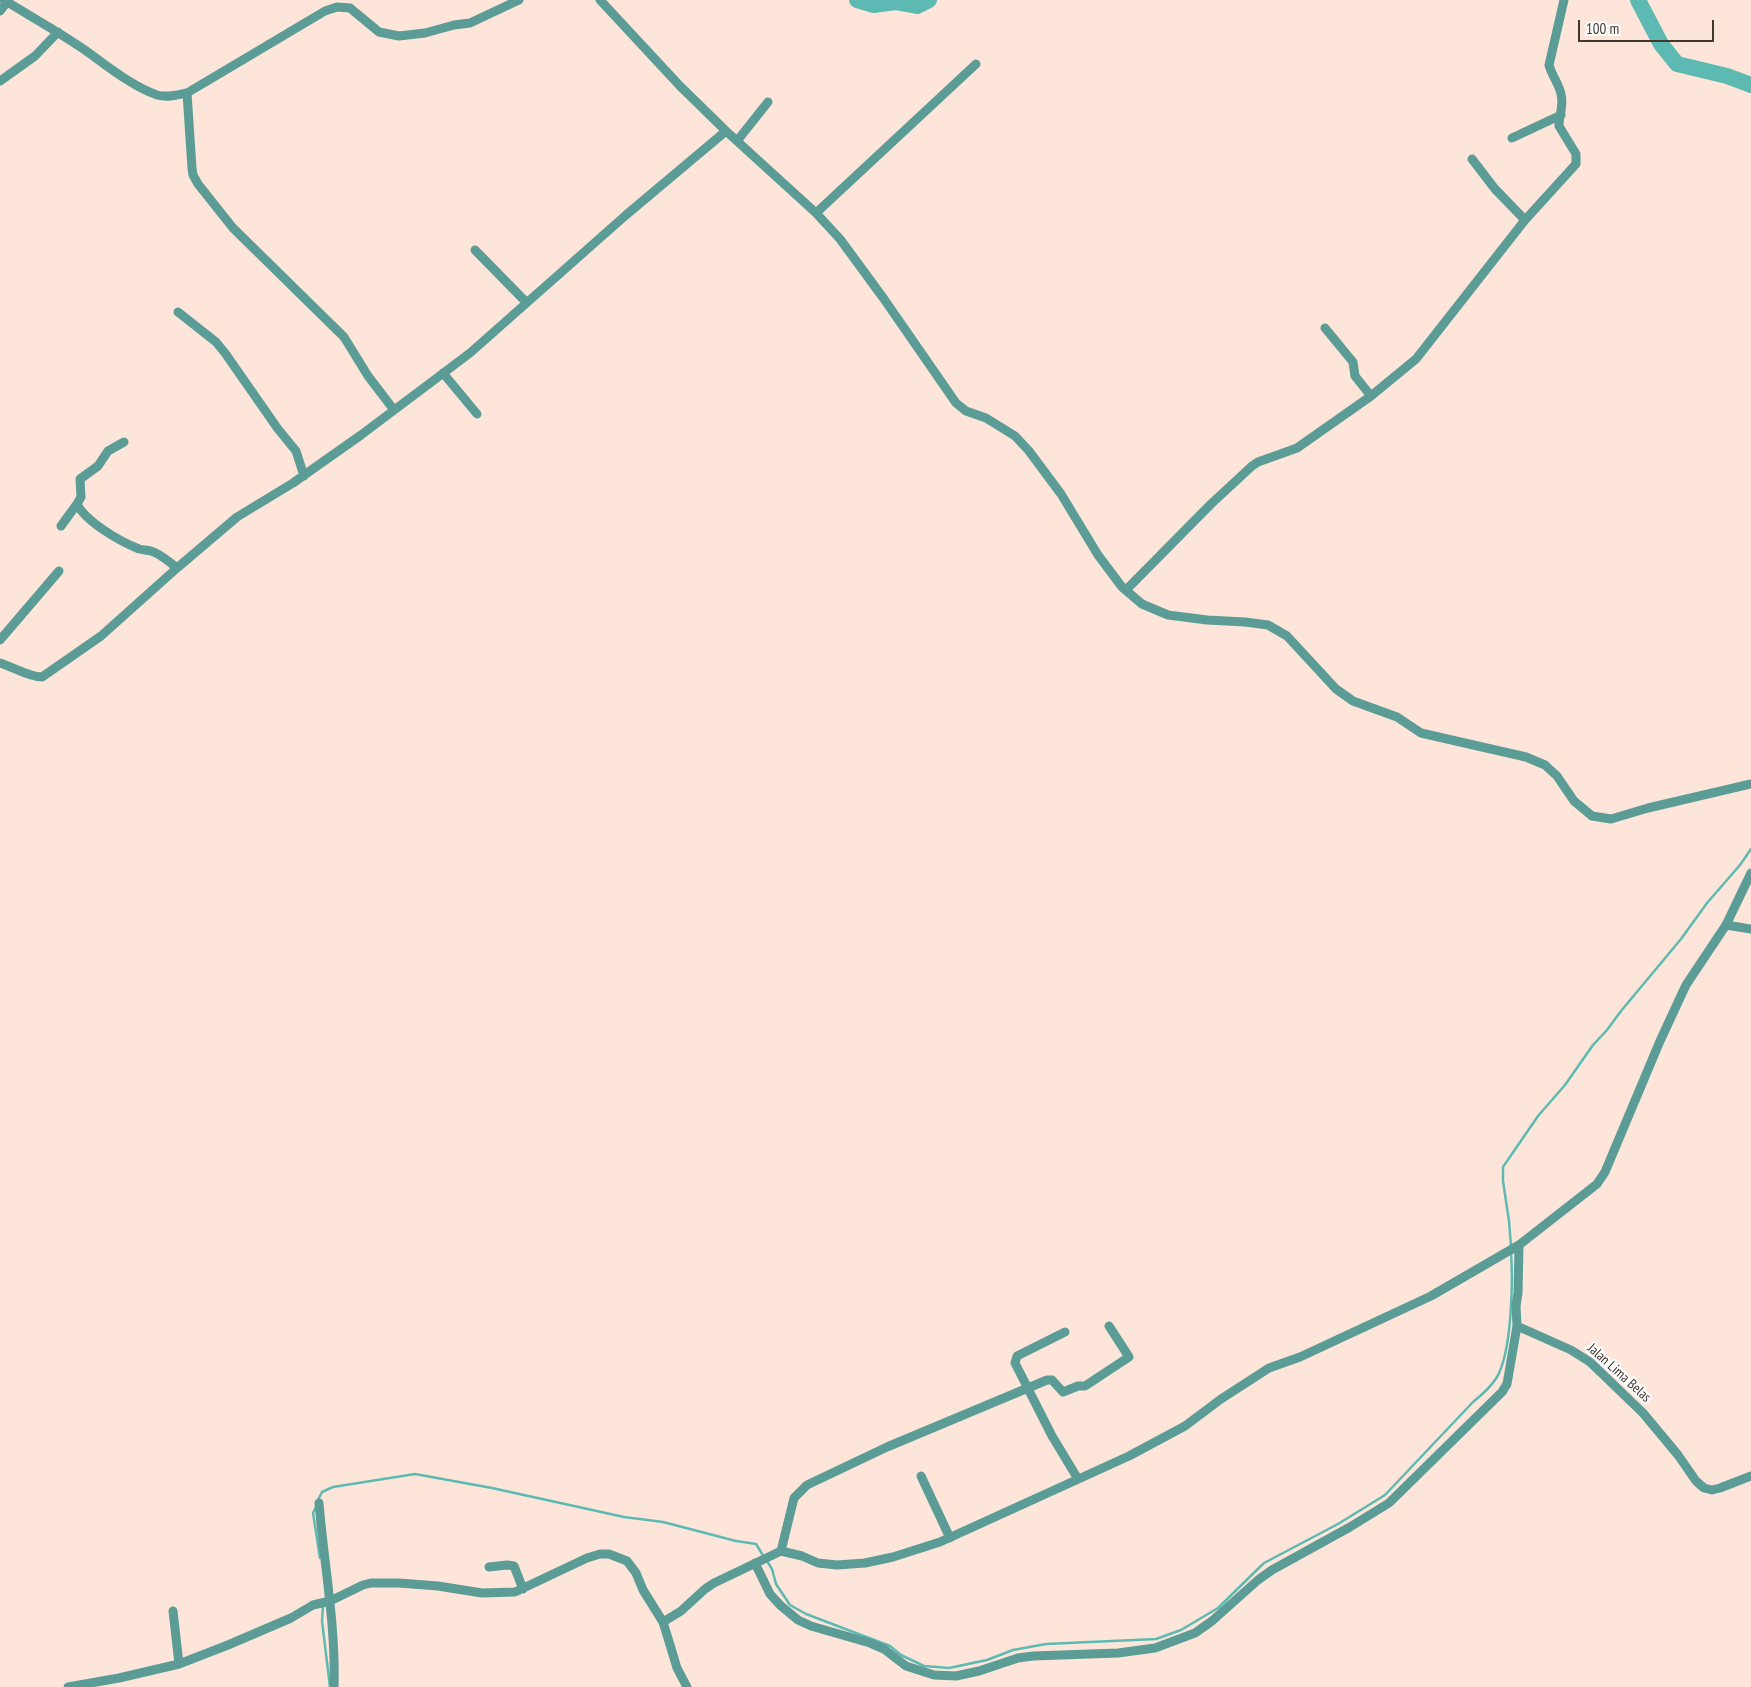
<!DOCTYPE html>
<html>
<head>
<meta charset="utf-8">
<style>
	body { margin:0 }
	#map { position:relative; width:1751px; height:1687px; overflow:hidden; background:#fde6d9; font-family:"PT Sans Narrow",sans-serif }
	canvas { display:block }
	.scale { position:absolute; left:1578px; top:20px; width:136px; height:22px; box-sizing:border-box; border:2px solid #423731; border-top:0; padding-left:6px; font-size:15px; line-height:18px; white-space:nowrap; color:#423731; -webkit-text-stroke:4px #fff; paint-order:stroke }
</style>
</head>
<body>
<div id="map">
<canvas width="1751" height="1687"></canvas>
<div class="scale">100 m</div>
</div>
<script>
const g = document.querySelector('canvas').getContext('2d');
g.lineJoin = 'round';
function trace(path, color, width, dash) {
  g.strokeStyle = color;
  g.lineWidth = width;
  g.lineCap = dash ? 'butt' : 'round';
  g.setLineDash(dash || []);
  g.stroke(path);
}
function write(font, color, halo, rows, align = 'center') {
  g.font = font + ' "PT Sans Narrow",sans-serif';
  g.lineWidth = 4.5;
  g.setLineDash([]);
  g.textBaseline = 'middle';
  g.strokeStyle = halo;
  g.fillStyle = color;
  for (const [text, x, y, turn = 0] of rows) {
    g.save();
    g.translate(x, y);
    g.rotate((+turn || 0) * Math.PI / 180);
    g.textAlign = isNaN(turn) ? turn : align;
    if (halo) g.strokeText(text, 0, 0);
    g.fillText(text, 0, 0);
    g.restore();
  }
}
trace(new Path2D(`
	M 1511,1246 L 1509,1221 L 1503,1181 L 1503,1167 L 1538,1116 L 1565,1085 L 1593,1045 L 1607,1030 L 1621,1011 L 1681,939 L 1707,903 L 1740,865 L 1751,849
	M 318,1500 L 322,1492 L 333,1487 L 415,1474 L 492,1488 L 624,1517 L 663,1522 L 736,1541 L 756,1544 L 764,1557
	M 316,1507 L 313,1513 L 320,1558
	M 767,1561 L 772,1569 L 776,1584 L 790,1605 L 806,1614 L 890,1646 L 901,1655 L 924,1666 L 949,1668 L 987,1660 L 1013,1650 L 1046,1644 L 1156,1639 L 1181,1630 L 1218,1608 L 1264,1563 L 1338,1524 L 1385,1495 L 1473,1402 C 1483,1394 1491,1387 1497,1377 C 1512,1351 1513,1282 1511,1252
	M 323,1606 L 322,1621 L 330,1687`), '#5dbab2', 2.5);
trace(new Path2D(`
	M 857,0 L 874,5 L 895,2 L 917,6 L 929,0
	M 1638,0 L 1661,44 L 1677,64 L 1727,76 L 1751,85`), '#5dbab2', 16);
trace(new Path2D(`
	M 4,0 C 30,16 57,31 82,48 C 105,64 131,86 157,95 C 167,98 177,95 187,93 L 325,11 L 337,7 L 350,8 L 379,32 L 399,36 L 425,33 L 454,25 L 470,23 L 519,0
	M 600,0 L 680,86 L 726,131
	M 0,11 L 7,2
	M 0,81 L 35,56 L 58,32
	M 187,93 L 192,168 L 193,175 L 198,184 L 233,228 L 344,337 L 368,376 L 394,410
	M 1512,138 L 1561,115
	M 737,141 L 768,102
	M 1472,159 L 1495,189 L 1525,220
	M 816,213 L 976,64
	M 475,250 L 526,302
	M 178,312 L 216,342 L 225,353 L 278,429 L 296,451 L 304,476
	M 1325,328 L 1353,362 L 1355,376 L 1371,396
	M 443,373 L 477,414
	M 124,442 L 108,451 L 98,466 L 80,479 L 81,497 L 77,504 C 86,522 121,542 139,549 C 143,550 147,550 151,551 C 161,554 169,562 177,568
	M 61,526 L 77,504
	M 1126,590 L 1211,504 L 1252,466 L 1258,462 L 1297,448 L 1371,396 L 1416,359 L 1525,220 L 1576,164 L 1576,154 L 1559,126 C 1559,115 1564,106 1561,94 C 1559,84 1552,76 1549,65 L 1564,0
	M 0,640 L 59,571
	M 0,663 C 14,667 28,677 42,677 L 101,636 L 177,568 L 237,517 L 293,483 L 361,435 L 470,353 L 626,215 L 726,131 L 816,213 L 840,239 L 884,299 L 956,403 L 966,411 L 986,418 L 1015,436 L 1029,451 L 1061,494 L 1098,555 L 1122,587 L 1142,604 L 1168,615 L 1207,620 L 1245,622 L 1268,625 L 1287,636 L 1336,689 L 1353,701 L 1397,717 L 1421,733 L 1526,757 L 1545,765 L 1557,776 L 1574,801 L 1592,816 L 1611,819 L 1648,808 L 1751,784
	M 1726,925 L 1751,929
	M 1519,1245 L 1518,1293 L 1516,1306 L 1517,1326 L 1571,1350 L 1590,1362 L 1643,1413 L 1678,1455 L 1696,1481 L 1704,1488 L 1712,1490 L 1720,1488 L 1751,1476
	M 1065,1332 L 1017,1356 L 1015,1363 L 1052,1436 L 1078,1479
	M 921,1476 L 950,1538
	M 319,1503 C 324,1564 336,1626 334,1687
	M 781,1551 L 794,1498 L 807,1485 L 887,1447 L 1047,1380 L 1052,1380 L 1063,1392 L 1078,1386 L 1085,1386 L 1129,1357 L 1109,1326
	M 755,1563 L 770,1594 L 780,1605 L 798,1620 L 811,1626 L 870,1643 L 884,1649 L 906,1666 L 934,1675 L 956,1676 L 979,1671 L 1018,1658 L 1033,1656 L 1118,1653 L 1155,1648 L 1195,1633 L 1212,1621 L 1258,1580 L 1272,1570 L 1350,1527 L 1389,1503 L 1502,1392 L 1507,1384 L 1517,1326
	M 489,1567 L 507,1565 L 514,1566 L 523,1589
	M 173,1611 L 179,1664
	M 663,1622 L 681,1611 L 705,1589 L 714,1583 L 781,1551 L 802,1556 L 818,1563 L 837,1565 L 865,1563 L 893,1557 L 940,1542 L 1129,1456 L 1185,1426 L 1221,1399 L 1269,1368 L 1300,1357 L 1431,1296 L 1519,1245 L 1597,1184 L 1605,1172 L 1660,1041 L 1686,985 L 1726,925 L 1751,873
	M 68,1687 L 119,1678 L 179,1664 L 228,1645 L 291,1618 L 313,1605 L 330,1601 L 363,1585 L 371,1583 L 399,1583 L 438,1586 L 482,1593 L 515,1592 L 587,1558 L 600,1554 L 609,1554 L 627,1561 L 636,1573 L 643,1590 L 663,1622 L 677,1668 L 687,1687`), '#5b9c97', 9);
write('14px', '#423731', '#fff', [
	["Jalan Lima Belas",1619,1373,42]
]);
</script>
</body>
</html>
